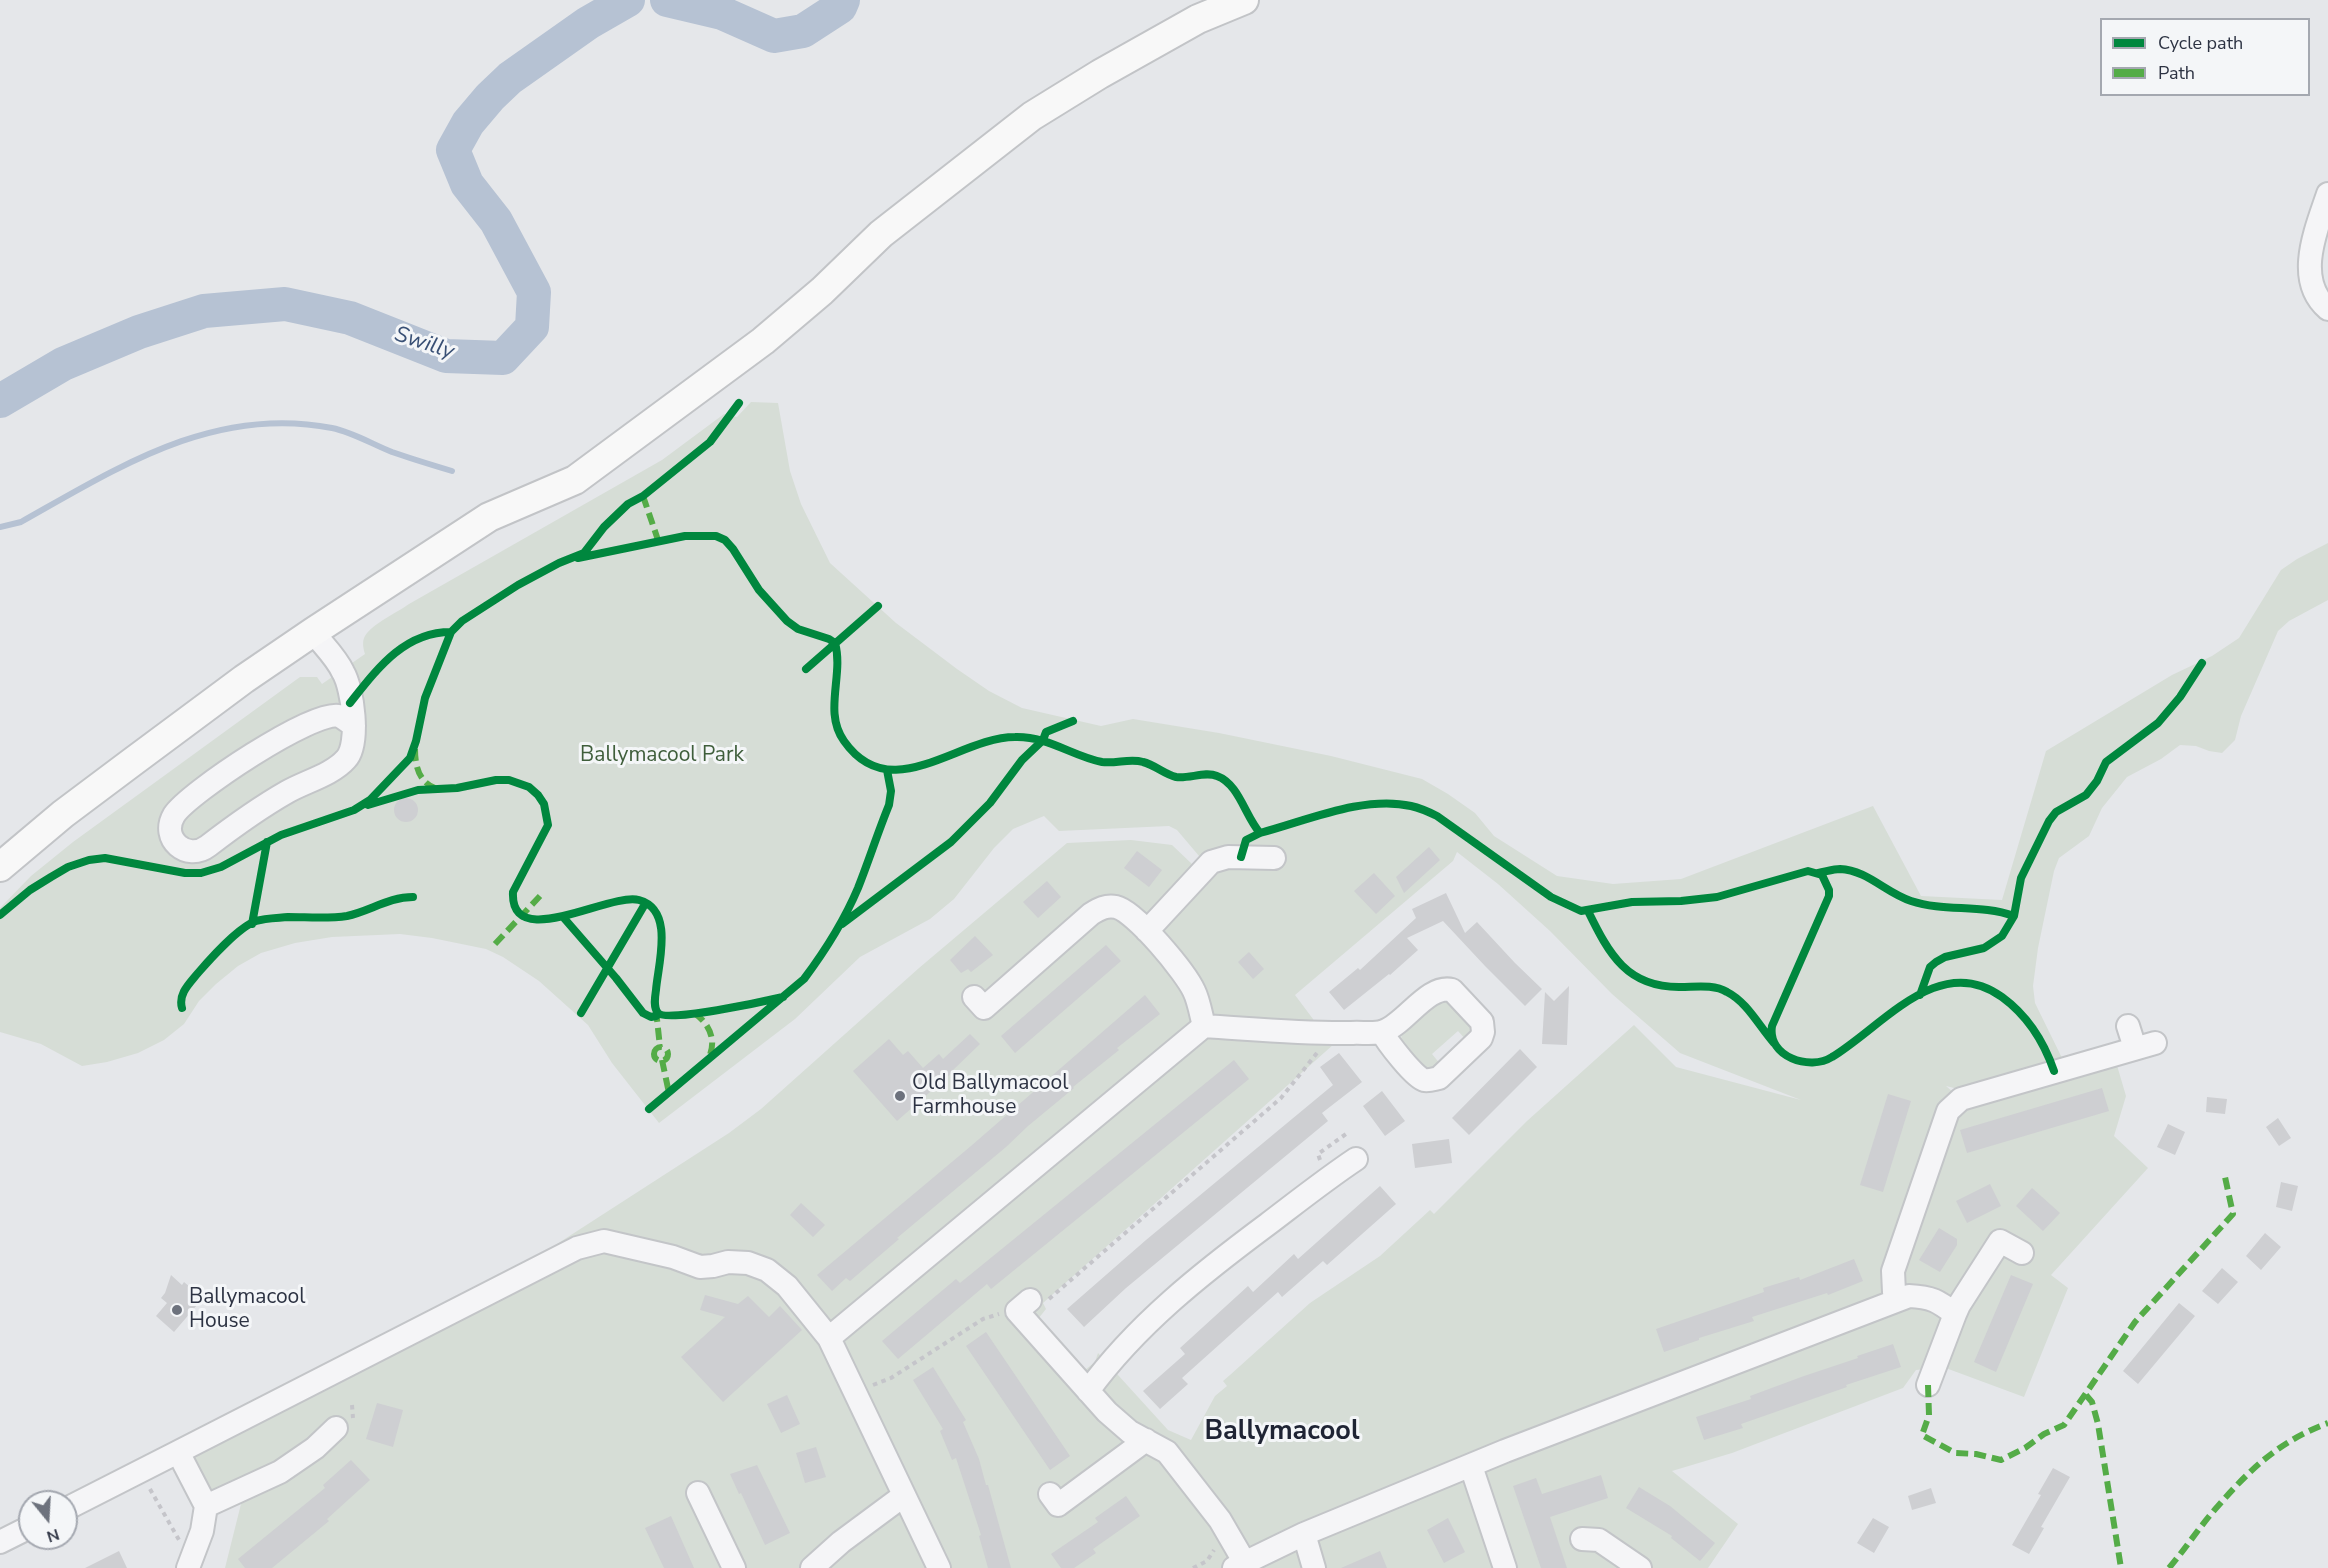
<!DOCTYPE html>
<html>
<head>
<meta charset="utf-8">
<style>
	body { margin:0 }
	#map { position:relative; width:2328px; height:1568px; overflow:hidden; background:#e5e7ea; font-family:"Nunito Sans",sans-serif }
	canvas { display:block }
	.legend { position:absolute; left:2100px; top:18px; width:210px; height:78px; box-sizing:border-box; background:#f4f6f8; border:2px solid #a4a8b0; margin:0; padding:8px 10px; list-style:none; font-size:18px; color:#2d3343 }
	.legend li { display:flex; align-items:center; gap:12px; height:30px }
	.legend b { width:30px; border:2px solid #a4a8b0 }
	.north { position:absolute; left:18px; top:1490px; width:60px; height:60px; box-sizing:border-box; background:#f4f6f8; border:2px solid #a4a8b0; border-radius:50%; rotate:162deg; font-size:16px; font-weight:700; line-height:24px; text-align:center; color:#2d3343 }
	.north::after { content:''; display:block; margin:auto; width:21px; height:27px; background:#6d727d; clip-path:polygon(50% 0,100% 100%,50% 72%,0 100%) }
</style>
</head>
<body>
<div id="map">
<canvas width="2328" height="1568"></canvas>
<ul class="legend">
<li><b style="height:8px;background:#00873e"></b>Cycle path</li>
<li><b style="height:8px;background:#54ac47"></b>Path</li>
</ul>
<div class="north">N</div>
</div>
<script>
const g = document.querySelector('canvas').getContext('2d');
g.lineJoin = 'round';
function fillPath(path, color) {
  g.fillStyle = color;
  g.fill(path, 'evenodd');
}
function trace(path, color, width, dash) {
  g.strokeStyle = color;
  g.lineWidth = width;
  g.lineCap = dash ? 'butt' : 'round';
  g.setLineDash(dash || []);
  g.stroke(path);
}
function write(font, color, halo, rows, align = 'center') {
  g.font = font + ' "Nunito Sans",sans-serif';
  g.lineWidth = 6;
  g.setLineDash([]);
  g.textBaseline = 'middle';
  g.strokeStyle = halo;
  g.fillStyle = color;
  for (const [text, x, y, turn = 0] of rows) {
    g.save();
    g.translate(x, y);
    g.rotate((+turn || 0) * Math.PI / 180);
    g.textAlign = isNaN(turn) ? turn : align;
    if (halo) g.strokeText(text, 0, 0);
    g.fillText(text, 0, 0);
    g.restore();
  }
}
fillPath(new Path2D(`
	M 751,402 L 778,403 L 790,471 L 801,504 L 830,563 L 896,623 L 957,669 L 989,691 L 1022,708 L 1101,726 L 1133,719 L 1219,733 L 1331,756 L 1422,779 L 1448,794 L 1475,813 L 1494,836 L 1557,876 L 1613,884 L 1681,879 L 1873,806 L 1921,896 L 2002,900 L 2046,751 L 2172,675 L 2212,656 L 2239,638 L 2281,570 L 2297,559 L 2328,543 L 2328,600 L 2289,621 L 2278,631 L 2241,716 L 2235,740 L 2222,753 L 2209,751 L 2196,746 L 2180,745 L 2161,759 L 2127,777 L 2102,808 L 2089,836 L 2059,858 L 2054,871 L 2038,948 L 2033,986 L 2035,1003 L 2062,1058 L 1962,1090 L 1946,1086 L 1961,1099 L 2116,1062 L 2126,1096 L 2114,1136 L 2148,1168 L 2051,1275 L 2068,1288 L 2024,1397 L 1943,1367 L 1916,1370 L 1903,1388 L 1732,1453 L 1672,1471 L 1738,1524 L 1708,1568 L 225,1568 L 245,1488 L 199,1493 L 178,1452 L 561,1255 L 557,1244 L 729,1133 L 761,1109 L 919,968 L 1067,843 L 1131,840 L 1172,845 L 1192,864 L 1203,869 L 1205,863 L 1177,830 L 1169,826 L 1059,831 L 1044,816 L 1013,829 L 994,848 L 954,899 L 930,919 L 860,957 L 795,1019 L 659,1123 L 612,1063 L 588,1025 L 539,981 L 503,957 L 486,949 L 432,938 L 400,934 L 332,937 L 295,943 L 261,953 L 238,966 L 216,984 L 199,1001 L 184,1024 L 164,1040 L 138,1053 L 107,1062 L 82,1066 L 41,1044 L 0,1032 L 0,908 L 31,876 L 73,842 L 300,677 L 317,677 L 322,684 L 365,654 C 363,648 362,641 365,636 C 372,624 398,612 409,604 L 662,460 L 724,414 L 737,417 ZM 1457,852 L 1498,884 L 1550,931 L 1612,994 L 1680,1053 L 1801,1100 L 1676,1067 L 1634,1025 L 1527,1121 L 1434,1214 L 1430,1210 L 1380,1256 L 1310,1303 L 1230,1375 L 1223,1381 L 1227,1386 L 1215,1396 L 1191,1440 L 1168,1430 L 1098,1353 L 1095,1362 L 1085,1370 L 1038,1319 L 1046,1309 L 1043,1303 L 1334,1044 L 1316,1032 L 1313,1019 L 1295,995 L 1453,861 Z
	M 1446,999 L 1474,1027 L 1467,1041 L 1458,1031 L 1432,1054 L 1441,1065 L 1436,1069 L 1424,1068 L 1401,1040 L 1402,1032 L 1439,1000 Z`), '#d6ddd6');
trace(new Path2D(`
	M 0,527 L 21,522 C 119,467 214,405 332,428 C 352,432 372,444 392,452 C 412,459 432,465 452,471`), '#b6c2d3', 6);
trace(new Path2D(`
	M 667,0 L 722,13 L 774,36 L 803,31 L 840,7 L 843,0
	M 0,401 L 63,364 L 139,332 L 204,311 L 285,304 L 350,318 L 446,356 L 503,358 L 532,327 L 534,292 L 496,221 L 467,184 L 453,150 L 468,123 L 490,97 L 510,78 L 588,23 L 628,0`), '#b6c2d3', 34);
fillPath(new Path2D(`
	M394 810a12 12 0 1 1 24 0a12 12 0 1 1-24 0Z
	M 1429,847 L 1440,860 L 1404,893 L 1396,877 Z
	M 1137,851 L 1162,870 L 1149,887 L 1124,868 Z
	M 1374,873 L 1395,896 L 1376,914 L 1354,891 Z
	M 1047,881 L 1061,897 L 1038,918 L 1023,902 Z
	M 1446,893 L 1465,933 L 1477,922 L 1515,963 L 1542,989 L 1525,1006 L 1485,966 L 1443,921 L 1407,938 L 1418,950 L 1390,975 L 1389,974 L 1344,1010 L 1329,992 L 1358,968 L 1360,970 L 1416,918 L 1412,909 Z
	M 975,936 L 993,955 L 971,972 L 968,969 L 961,973 L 950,960 Z
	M 1106,945 L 1121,961 L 1015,1053 L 1001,1036 Z
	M 1249,952 L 1264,969 L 1253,979 L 1238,962 Z
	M 1569,986 L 1567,1045 L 1542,1044 L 1545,992 L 1554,1001 Z
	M 1145,995 L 1160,1014 L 1117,1048 L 1119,1050 L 1073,1087 L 1074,1088 L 1028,1126 L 1006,1147 L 897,1238 L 899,1239 L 850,1281 L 846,1278 L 832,1291 L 817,1275 L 971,1146 Z
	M 970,1034 L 980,1044 L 953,1070 L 954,1071 L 897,1121 L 853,1071 L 889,1039 L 903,1055 L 908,1051 L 923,1068 L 939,1054 L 943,1059 Z
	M 1520,1049 L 1537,1067 L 1469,1135 L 1452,1118 Z
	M 1339,1053 L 1362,1082 L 1322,1113 L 1328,1121 L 1126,1288 L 1084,1327 L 1067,1309 L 1146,1240 L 1333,1085 L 1320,1067 Z
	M 1234,1060 L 1249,1079 L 991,1289 L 987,1284 L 898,1359 L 882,1341 L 956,1279 L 960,1283 Z
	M 2102,1088 L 2109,1111 L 1967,1153 L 1960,1130 Z
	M 1382,1091 L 1405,1121 L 1385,1136 L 1363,1106 Z
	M 1888,1094 L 1911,1101 L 1883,1192 L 1860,1185 Z
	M 2207,1097 L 2227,1099 L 2225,1114 L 2206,1112 Z
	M 2278,1118 L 2291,1138 L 2279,1146 L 2266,1127 Z
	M 2168,1124 L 2185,1132 L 2175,1155 L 2157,1147 Z
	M 1449,1139 L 1452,1163 L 1415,1168 L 1412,1144 Z
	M 2281,1182 L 2298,1186 L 2292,1211 L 2276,1207 Z
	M 1990,1184 L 2001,1206 L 1967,1223 L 1956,1201 Z
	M 1380,1186 L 1396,1204 L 1327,1265 L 1323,1261 L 1282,1297 L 1278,1292 L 1182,1378 L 1188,1384 L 1160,1409 L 1143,1391 L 1185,1354 L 1180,1348 L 1248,1286 L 1253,1292 L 1294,1254 L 1298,1259 Z
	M 2032,1188 L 2060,1213 L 2043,1231 L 2016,1206 Z
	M 801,1203 L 825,1225 L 813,1237 L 790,1215 Z
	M 1939,1228 L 1957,1239 L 1957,1245 L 1940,1272 L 1919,1260 Z
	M 2265,1233 L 2281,1247 L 2261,1270 L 2246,1256 Z
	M 1854,1259 L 1863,1281 L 1828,1295 L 1827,1293 L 1752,1317 L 1754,1321 L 1699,1338 L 1699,1340 L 1664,1352 L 1656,1329 L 1764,1292 L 1763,1288 L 1799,1277 L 1800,1280 Z
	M 2222,1268 L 2238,1282 L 2218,1304 L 2202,1291 Z
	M 171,1275 L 182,1285 L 184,1282 L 203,1298 L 174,1332 L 156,1316 L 167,1303 L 161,1298 L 165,1293 Z
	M 2011,1275 L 2033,1284 L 1996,1372 L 1974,1362 Z
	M 705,1295 L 738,1304 L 748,1296 L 769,1317 L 780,1306 L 802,1330 L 723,1402 L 681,1357 L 725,1317 L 700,1310 Z
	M 2179,1303 L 2195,1316 L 2138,1384 L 2123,1371 Z
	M 986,1332 L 1070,1456 L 1050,1470 L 966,1346 Z
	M 1893,1344 L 1901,1367 L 1846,1385 L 1847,1387 L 1741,1424 L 1743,1428 L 1704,1440 L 1696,1417 L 1751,1399 L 1750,1396 L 1804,1376 L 1858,1358 L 1857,1356 Z
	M 933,1367 L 966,1420 L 963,1422 L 979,1459 L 986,1485 L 988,1485 L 1011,1568 L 988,1568 L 979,1536 L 981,1535 L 956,1458 L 952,1460 L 940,1431 L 943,1429 L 913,1380 Z
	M 787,1395 L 800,1424 L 781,1433 L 767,1404 Z
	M 377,1403 L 403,1410 L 393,1447 L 366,1439 Z
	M 816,1447 L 826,1477 L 805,1483 L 796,1453 Z
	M 351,1460 L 370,1480 L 327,1519 L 329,1521 L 272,1568 L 245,1568 L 238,1559 L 325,1488 L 323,1485 Z
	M 757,1465 L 790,1533 L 765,1545 L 741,1493 L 739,1494 L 730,1474 Z
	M 2053,1468 L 2070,1477 L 2041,1527 L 2044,1528 L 2029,1554 L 2012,1545 L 2041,1495 L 2038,1494 Z
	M 1601,1475 L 1608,1498 L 1550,1517 L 1567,1568 L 1541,1568 L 1513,1486 L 1536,1478 L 1542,1494 Z
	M 1639,1487 L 1670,1506 L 1715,1543 L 1700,1561 L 1671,1538 L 1672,1536 L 1626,1508 Z
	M 1931,1488 L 1936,1503 L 1912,1510 L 1908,1496 Z
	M 1126,1496 L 1140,1516 L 1093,1549 L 1096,1553 L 1074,1568 L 1061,1568 L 1051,1554 L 1098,1522 L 1095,1518 Z
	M 671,1516 L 694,1568 L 664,1568 L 645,1528 Z
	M 1448,1518 L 1465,1552 L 1444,1563 L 1427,1530 Z
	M 1873,1518 L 1889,1527 L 1874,1553 L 1857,1543 Z
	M 119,1551 L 127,1568 L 85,1568 Z
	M 1380,1551 L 1387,1568 L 1341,1568 Z`), '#cecfd2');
const minor = new Path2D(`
	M 2328,194 C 2316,230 2294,280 2328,309
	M 313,632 C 323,645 336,657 343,672 C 353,689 360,744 346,759 C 332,775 304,782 287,792 C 259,808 234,826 208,846 C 187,862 160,839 174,815 C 188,793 314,709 339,716 C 344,718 350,723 354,726
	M 1147,931 L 1211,862 L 1228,857 L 1274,858
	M 974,997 L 984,1008 L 1091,914 C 1099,909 1106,905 1116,907 C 1135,911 1186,973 1194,991 C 1199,1001 1201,1015 1204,1026 C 1253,1029 1302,1034 1352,1033 C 1361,1032 1375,1035 1384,1031 C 1406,1023 1428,984 1452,990 L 1482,1022 L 1483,1032 L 1481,1038 L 1439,1078 C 1434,1079 1429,1081 1424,1080 C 1415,1078 1387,1042 1382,1032
	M 2128,1026 L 2135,1048
	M 1030,1300 L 1017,1311 L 1107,1412 L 1130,1432 L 1167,1452 L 1220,1520 L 1245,1563
	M 1897,1300 L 1894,1292 L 1893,1271 L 1948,1111 L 1961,1099 L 2155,1043
	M 1955,1314 L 1959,1305 L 2000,1241 L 2022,1253
	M 1088,1391 C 1136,1325 1202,1273 1268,1224 C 1297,1202 1326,1179 1356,1159
	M 1471,1466 L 1505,1568
	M 698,1493 L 734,1568
	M 1050,1494 L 1058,1505 L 1146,1440
	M 206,1506 L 280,1472 L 315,1448 L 336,1428
	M 66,1509 L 178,1452
	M 1304,1534 L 1314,1568
	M 1582,1539 L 1599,1540 L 1640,1568
	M 0,1542 L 30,1527
	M 188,1568 L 202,1531 L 206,1506 L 178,1452 L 577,1248 L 604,1241 L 673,1257 L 700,1267 L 713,1266 L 728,1262 L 748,1263 L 767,1270 L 787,1286 L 829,1338
	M 812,1568 L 841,1542 L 903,1496
	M 939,1568 L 829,1338 L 1204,1026
	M 1234,1568 L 1304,1534 L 1505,1451 L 1909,1296 C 1932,1297 1938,1301 1955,1314 L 1928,1385`);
const major = new Path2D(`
	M 0,867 L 63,814 L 131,763 L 244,679 L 313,632 L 489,517 L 575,480 L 763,341 L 822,291 L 881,234 L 1032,116 L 1100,74 L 1198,19 L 1244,0`);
trace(minor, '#c3c5c8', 26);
trace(major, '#c2c4c7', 32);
trace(new Path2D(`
	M 1320,1160 L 1318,1154 L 1346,1134
	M 1049,1299 L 1281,1098 L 1317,1053
	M 873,1385 L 891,1378 L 983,1319 L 999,1314
	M 352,1405 L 353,1418
	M 150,1489 L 179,1540
	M 1193,1568 L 1207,1561 L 1214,1550`), '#c5c5ca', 4, [4.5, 4.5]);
trace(minor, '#f5f5f7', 22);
trace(major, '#f8f8f8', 28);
trace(new Path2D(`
	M 643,496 L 658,540
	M 415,749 C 415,766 419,782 435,788
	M 495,944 L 540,896
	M 656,1010 L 660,1047
	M 694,1013 C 709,1023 717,1040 709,1057
	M654 1054a7 7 0 1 1 14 0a7 7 0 1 1-14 0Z
	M 662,1060 L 669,1093
	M 1928,1385 L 1929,1415 L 1922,1435 L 1955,1453 L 1976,1454 L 2001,1460 L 2025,1448 L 2044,1434 L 2064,1425 L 2135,1322 L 2233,1214 L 2225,1177
	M 2086,1395 L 2092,1402 L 2098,1424 L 2121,1568
	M 2169,1568 C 2186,1548 2200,1526 2218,1506 C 2251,1468 2280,1441 2328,1423`), '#54ac47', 6, [12, 6]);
trace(new Path2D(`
	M 578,558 L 685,536 L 716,536 L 725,540 L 733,549 L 759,590 L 787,621 L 798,629 L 829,639 L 835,643 C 844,675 823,712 844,741 C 891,808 958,737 1015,737 C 1048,736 1072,756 1102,762 C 1116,764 1130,758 1143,762 C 1155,765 1164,774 1176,777 C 1189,779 1205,771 1217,776 C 1239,784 1245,816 1260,833
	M 806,669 L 878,606
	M 350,703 C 377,669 404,632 451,632
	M 368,805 L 418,790 L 457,788 L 496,780 L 509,780 L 529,787 L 538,795 L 544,804 L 548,825 L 513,892 C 510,953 609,892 639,900 C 675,910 658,964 656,990 C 655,997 653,1007 658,1013 C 666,1023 766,1001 783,997
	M 1241,857 L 1246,840 L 1260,833 C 1306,821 1364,795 1411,806 C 1420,808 1429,812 1437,816 L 1551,897 L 1581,911 L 1632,902 L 1681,901 L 1717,897 L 1808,871 L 1822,875 L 1829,890 L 1829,896 L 1772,1026 C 1767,1057 1810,1071 1832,1057 C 1882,1027 1939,951 2002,997 C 2028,1016 2044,1042 2054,1071
	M 1818,873 C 1825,872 1833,869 1840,869 C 1867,870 1886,893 1911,901 C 1945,912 1980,904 2014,916
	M 1588,911 C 1609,954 1627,988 1681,987 C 1695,987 1714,984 1727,992 C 1747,1002 1759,1026 1774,1043
	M 0,915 L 30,890 L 51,877 L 68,867 L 89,860 L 105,858 L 185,873 L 201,873 L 221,867 L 281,835 L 354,810 L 370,800 L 410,758 L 416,741 L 425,698 L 451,632 L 462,621 L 518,585 L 559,563 L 584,553 L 604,527 L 628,504 L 643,496 L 710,442 L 739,403
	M 563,917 L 616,978 L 643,1013 L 651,1017 L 656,1016
	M 252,924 L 267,842
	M 842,924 L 951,842 L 990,803 L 1022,760 L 1043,740 L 1046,732 L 1073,721
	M 1920,995 L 1930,967 L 1936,962 L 1945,957 L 1984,948 L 2002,936 L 2014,916 L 2021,878 L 2049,821 L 2056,812 L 2086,795 L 2097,781 L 2106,762 L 2158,723 L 2180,697 L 2202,663
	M 182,1008 C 178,994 189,984 198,973 C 210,959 239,927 256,921 C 265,918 278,918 288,917 C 307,917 328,919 347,916 C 370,911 389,897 413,897
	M 581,1013 L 645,904
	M 649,1109 L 804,979 C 825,951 844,921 858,888 C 869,860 878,832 889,805 L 891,791 L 887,770`), '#00873e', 8);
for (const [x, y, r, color] of [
	[900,1096,6,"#6d727d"],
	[177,1310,6,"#6d727d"]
]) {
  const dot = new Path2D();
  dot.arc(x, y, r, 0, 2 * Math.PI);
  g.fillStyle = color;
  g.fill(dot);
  trace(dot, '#f4f6f8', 2);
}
write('21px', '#3f5e3b', '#f4f6f8', [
	["Ballymacool Park",662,756]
]);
write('21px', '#2d3343', '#f4f6f8', [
	["Old Ballymacool",912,1084],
	["Farmhouse",912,1108],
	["Ballymacool",189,1298],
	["House",189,1322]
], 'left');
write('italic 22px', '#395075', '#f4f6f8', [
	["Swilly",424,344,18]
]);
write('bold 27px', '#1f2434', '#f4f6f8', [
	["Ballymacool",1282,1432]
]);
</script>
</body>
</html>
